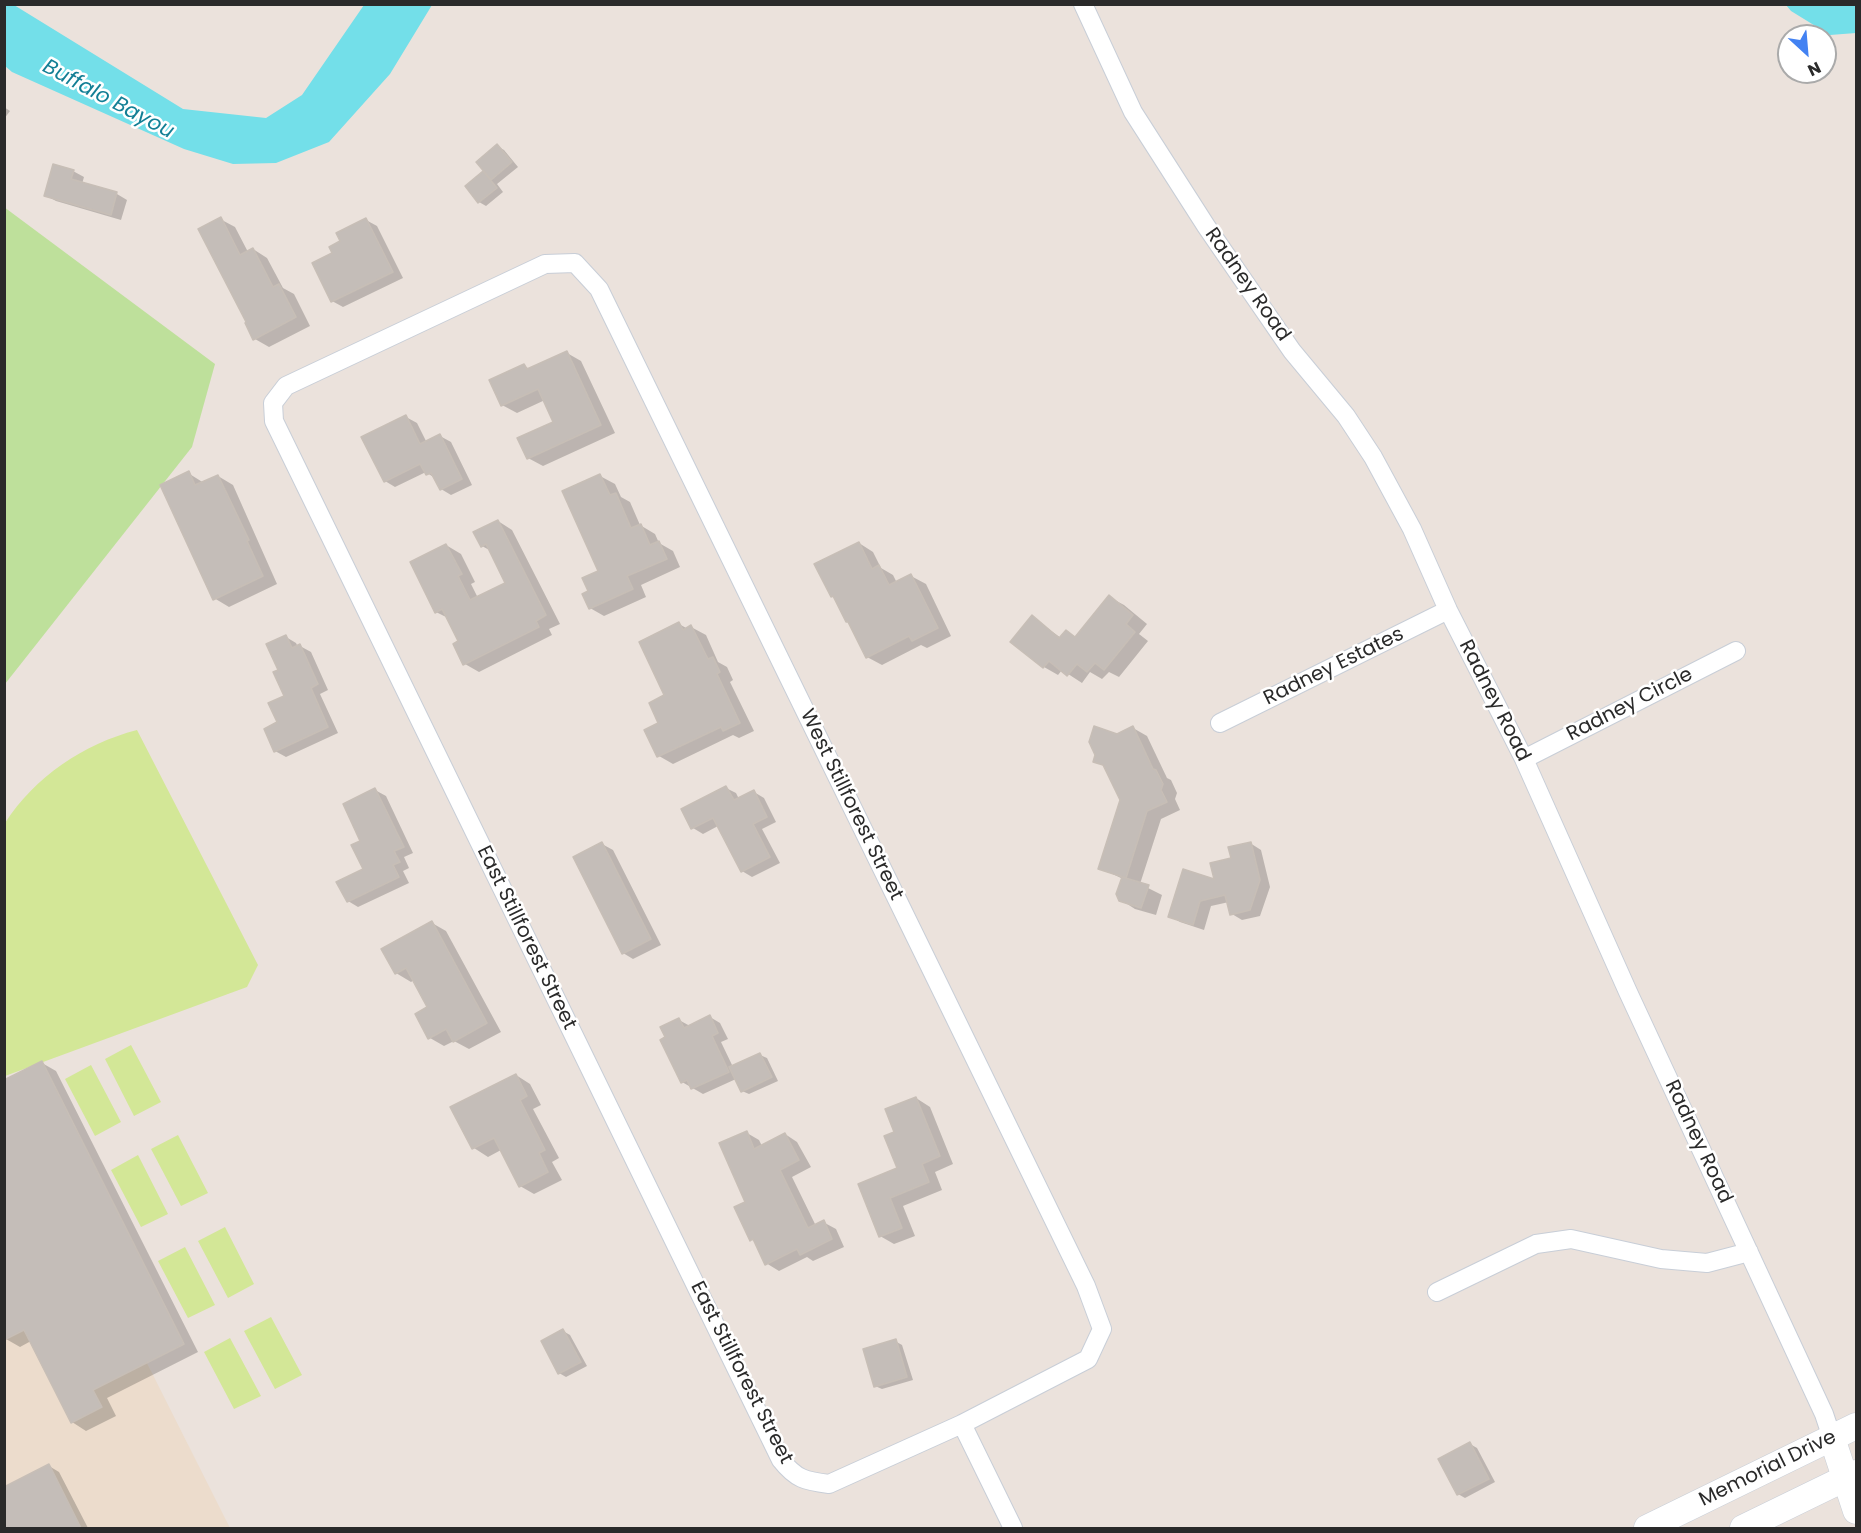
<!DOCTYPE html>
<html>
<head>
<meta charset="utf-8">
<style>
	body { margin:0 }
	#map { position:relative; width:1861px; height:1533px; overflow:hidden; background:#ebe2dc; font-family:Poppins,sans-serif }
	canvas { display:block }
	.frame { position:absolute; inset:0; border:6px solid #2a2a2a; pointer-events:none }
	.north { position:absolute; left:1777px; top:24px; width:60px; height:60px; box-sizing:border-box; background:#fff; border:2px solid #aaa; border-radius:50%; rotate:154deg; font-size:16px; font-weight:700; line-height:24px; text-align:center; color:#2a2a2a }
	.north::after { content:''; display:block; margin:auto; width:21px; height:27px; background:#4382f2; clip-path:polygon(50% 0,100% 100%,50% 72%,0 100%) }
</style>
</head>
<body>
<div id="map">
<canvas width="1861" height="1533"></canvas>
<div class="frame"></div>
<div class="north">N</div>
</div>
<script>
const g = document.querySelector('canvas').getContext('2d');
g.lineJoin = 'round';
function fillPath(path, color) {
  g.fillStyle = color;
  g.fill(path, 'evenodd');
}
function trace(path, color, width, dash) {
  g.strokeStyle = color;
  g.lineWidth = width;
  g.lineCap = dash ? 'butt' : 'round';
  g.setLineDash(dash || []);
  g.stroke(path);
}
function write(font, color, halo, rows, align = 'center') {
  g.font = font + ' Poppins,sans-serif';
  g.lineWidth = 5;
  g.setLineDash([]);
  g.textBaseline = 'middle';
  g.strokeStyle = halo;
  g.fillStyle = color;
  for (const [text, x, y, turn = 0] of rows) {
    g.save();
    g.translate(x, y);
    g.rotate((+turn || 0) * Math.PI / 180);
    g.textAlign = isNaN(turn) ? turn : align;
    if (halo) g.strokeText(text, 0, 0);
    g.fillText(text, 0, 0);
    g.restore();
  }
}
fillPath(new Path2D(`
	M 5,1081 L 230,1528 L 5,1528 Z`), '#ecdccc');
fillPath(new Path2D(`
	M 4,207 L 215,364 L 192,447 L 5,684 Z`), '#bee09b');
fillPath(new Path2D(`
	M 137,730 L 258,965 L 247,987 L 5,1076 L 5,823 C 35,777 83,744 137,730 Z
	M 131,1045 L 161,1102 L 134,1116 L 105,1059 Z
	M 91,1065 L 121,1122 L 95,1136 L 65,1079 Z
	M 178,1135 L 208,1193 L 181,1206 L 151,1149 Z
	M 138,1155 L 168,1214 L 141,1227 L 111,1170 Z
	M 225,1227 L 254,1284 L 228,1298 L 198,1241 Z
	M 185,1247 L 215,1305 L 188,1318 L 158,1261 Z
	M 271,1317 L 302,1375 L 275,1389 L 244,1331 Z
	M 230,1338 L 261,1396 L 234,1409 L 204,1352 Z`), '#d3e797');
fillPath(new Path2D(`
	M 4,5 L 14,5 L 183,109 L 266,118 L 302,95 L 364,5 L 432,5 L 390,74 L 329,142 L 276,163 L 233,164 L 184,149 L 12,72 L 5,66 Z
	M 1786,5 L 1856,5 L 1856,33 L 1830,35 L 1791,11 Z`), '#73dfe9');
fillPath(new Path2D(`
	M 4,107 L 10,111 L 4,119 Z
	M 497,146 L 504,150 L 518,167 L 497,184 L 503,192 L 486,206 L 479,202 L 467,187 L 484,173 L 489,176 Z
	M 73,171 L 84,177 L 82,184 L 117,194 L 127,200 L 121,220 L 56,201 L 45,195 Z
	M 220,219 L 235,227 L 248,252 L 253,249 L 267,258 L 283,288 L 294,294 L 310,326 L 269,347 L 255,339 Z
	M 366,220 L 377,226 L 403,278 L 343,307 L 332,301 L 334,254 L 342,242 Z
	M 567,353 L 581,361 L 615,433 L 543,466 L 528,458 L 555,422 L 545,400 L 517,413 L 502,405 L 524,366 L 530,369 Z
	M 406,417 L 417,423 L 427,443 L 440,436 L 451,442 L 472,485 L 451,495 L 441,489 L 436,479 L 426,472 L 395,487 L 385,481 Z
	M 188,473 L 204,483 L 218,476 L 233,485 L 277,584 L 229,607 L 214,598 Z
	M 600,476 L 615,484 L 621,497 L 630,502 L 640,525 L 655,534 L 659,543 L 673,551 L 680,567 L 641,585 L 646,597 L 604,616 L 590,608 L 590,592 L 600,572 Z
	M 498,521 L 512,530 L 560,624 L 549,629 L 552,635 L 479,672 L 465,664 L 460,642 L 448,618 L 436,612 L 446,545 L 461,554 L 475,582 L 471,584 L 478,598 L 507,583 L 491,551 L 482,546 Z
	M 859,543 L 873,552 L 881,568 L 893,575 L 897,583 L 911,576 L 926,584 L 951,636 L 927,648 L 921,645 L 882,665 L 867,657 L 836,599 L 832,596 Z
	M 1109,597 L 1124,605 L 1147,624 L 1139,634 L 1148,641 L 1119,677 L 1109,672 L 1102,679 L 1090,672 L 1082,683 L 1062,670 L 1058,675 L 1044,667 L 1032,617 L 1061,638 L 1066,632 L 1076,637 Z
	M 679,624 L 688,629 L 691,627 L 706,635 L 718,662 L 727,667 L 733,680 L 730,682 L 754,731 L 739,738 L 733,735 L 673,764 L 659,756 L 660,724 Z
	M 286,637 L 296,643 L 298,647 L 300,646 L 311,652 L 328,690 L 320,694 L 338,733 L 286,757 L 275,751 L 286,697 L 280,671 Z
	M 1133,728 L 1147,736 L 1167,778 L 1171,780 L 1177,793 L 1175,799 L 1180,810 L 1161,819 L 1140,884 L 1162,895 L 1156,915 L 1135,909 L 1121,900 L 1123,879 L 1100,868 L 1121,800 L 1106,767 L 1095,761 L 1117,735 Z
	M 726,788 L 736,793 L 739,799 L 754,792 L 764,798 L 776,822 L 762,829 L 780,863 L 752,877 L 742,871 L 718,826 L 703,834 L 693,828 Z
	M 375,790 L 386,796 L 413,853 L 404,857 L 409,868 L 403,871 L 409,883 L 358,907 L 348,901 L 365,869 L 362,841 Z
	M 1250,843 L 1261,850 L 1270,887 L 1260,916 L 1242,920 L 1232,914 L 1229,902 L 1211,906 L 1204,930 L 1180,922 L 1170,916 L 1216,881 L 1233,859 Z
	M 602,844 L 613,850 L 661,945 L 633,959 L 623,953 Z
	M 432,923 L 446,931 L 501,1032 L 469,1049 L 454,1041 L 444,1046 L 430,1038 L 429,1008 L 414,980 L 411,982 L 396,973 Z
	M 710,1017 L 720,1023 L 728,1039 L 721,1042 L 733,1067 L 760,1055 L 767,1058 L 778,1081 L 749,1094 L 742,1091 L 736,1079 L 703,1094 L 682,1082 L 667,1038 L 679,1020 L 690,1026 Z
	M 42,1063 L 56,1071 L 198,1352 L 107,1398 L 116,1416 L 86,1431 L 72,1422 L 31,1341 L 20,1347 L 6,1339 Z
	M 516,1075 L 530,1084 L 541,1105 L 533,1109 L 559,1158 L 552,1162 L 562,1180 L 534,1194 L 520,1186 L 501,1150 L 488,1157 L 474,1148 L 452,1108 Z
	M 916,1098 L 930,1107 L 953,1164 L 935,1172 L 942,1190 L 903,1206 L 915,1236 L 894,1244 L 880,1236 L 860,1185 L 899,1169 Z
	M 747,1133 L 759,1140 L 762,1146 L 785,1134 L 797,1142 L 811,1167 L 792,1177 L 816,1226 L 823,1222 L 836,1229 L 844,1247 L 813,1261 L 807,1257 L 779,1271 L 766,1263 L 756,1243 L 751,1239 L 747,1203 Z
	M 563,1331 L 570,1335 L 587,1366 L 566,1377 L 559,1373 Z
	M 895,1341 L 902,1345 L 913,1380 L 882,1389 L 875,1386 Z
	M 1470,1444 L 1477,1448 L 1495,1482 L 1465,1498 L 1458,1494 Z
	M 49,1466 L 59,1472 L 88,1528 L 4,1528 L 4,1489 Z`), '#0003');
const building = new Path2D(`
	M 497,144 L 512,162 L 491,180 L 476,162 Z
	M 53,164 L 74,170 L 71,179 L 117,192 L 111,215 L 44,196 Z
	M 483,171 L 497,188 L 478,203 L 465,186 Z
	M 221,217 L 240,255 L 253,248 L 273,287 L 279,284 L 296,317 L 253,340 L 245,323 L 246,322 L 198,229 Z
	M 366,218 L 393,272 L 331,302 L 312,263 L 332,253 L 329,247 L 340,241 L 336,233 Z
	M 567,351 L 601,425 L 527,459 L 517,438 L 553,422 L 538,389 L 501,406 L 489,380 L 524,364 L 527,369 Z
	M 406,415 L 420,444 L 440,434 L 462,479 L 440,490 L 431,473 L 426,475 L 420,464 L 384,482 L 361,437 Z
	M 189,471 L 195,485 L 218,475 L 249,540 L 247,541 L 263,576 L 213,600 L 160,485 Z
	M 600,474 L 610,495 L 616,493 L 631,528 L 641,524 L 650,545 L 659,541 L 667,559 L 627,576 L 633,589 L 589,609 L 582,594 L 588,591 L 582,578 L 598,571 L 562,491 Z
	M 498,520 L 546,615 L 536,621 L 539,627 L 463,665 L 453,644 L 458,641 L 442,609 L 435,613 L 410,562 L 446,544 L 462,574 L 458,576 L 470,600 L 505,583 L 486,544 L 481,547 L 473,532 Z
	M 859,542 L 872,569 L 879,565 L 889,585 L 911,574 L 938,628 L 912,641 L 909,636 L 866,658 L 848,622 L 846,622 L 833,596 L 831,597 L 814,564 Z
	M 1109,595 L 1133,615 L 1126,624 L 1135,632 L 1104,670 L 1095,663 L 1087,672 L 1077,664 L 1067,676 L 1049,661 L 1043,668 L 1010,642 L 1032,615 L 1059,638 L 1066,630 L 1075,637 Z
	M 679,622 L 683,630 L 691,625 L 708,659 L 713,657 L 720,672 L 717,674 L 740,723 L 723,731 L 721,727 L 657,757 L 644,730 L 658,723 L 649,703 L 664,695 L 639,642 Z
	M 286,635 L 292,648 L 300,644 L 318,684 L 311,688 L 328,727 L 274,752 L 264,729 L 277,722 L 268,703 L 284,696 L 273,672 L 278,670 L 266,644 Z
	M 1094,726 L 1117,734 L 1133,726 L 1153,769 L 1156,770 L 1163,784 L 1161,790 L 1167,802 L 1147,811 L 1126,878 L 1098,869 L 1120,800 L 1103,765 L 1093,762 L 1095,755 L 1089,742 Z
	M 726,786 L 734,800 L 754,790 L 767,817 L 753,824 L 770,857 L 741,872 L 713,818 L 691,829 L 681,809 Z
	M 375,788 L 404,847 L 394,851 L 400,862 L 393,865 L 399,877 L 347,902 L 336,882 L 363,869 L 351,845 L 360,841 L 343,804 Z
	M 602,842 L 651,939 L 622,954 L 573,857 Z
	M 1251,842 L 1260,880 L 1250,910 L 1230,915 L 1225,895 L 1200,901 L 1193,925 L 1168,917 L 1183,869 L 1214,879 L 1210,863 L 1231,858 L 1228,847 Z
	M 1122,877 L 1149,885 L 1141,908 L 1119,901 L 1116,894 Z
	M 432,921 L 487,1023 L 453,1042 L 446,1029 L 428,1039 L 415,1014 L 427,1007 L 406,968 L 395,974 L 381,949 Z
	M 710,1015 L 718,1033 L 712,1036 L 729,1072 L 691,1089 L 687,1080 L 681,1083 L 660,1040 L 665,1037 L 660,1027 L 679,1018 L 684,1028 Z
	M 760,1053 L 772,1077 L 741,1092 L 729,1067 Z
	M 42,1061 L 184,1344 L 93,1390 L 102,1407 L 71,1423 L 24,1330 L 4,1340 L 4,1080 Z
	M 516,1074 L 527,1096 L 520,1100 L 545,1150 L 539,1153 L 548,1172 L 519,1187 L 494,1138 L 472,1149 L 450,1107 Z
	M 916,1097 L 940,1156 L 922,1164 L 929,1182 L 890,1198 L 902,1228 L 879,1237 L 858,1184 L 897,1168 L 884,1136 L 894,1132 L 885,1109 Z
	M 747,1131 L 754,1149 L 785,1133 L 799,1160 L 780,1170 L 808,1228 L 824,1220 L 832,1239 L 800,1255 L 797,1249 L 765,1265 L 753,1239 L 750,1241 L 734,1207 L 745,1202 L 719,1143 Z
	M 563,1329 L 581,1362 L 558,1374 L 541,1341 Z
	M 896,1339 L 907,1377 L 874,1387 L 863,1349 Z
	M 1470,1442 L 1489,1479 L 1457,1495 L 1438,1459 Z
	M 49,1464 L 81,1528 L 4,1528 L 4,1487 Z`);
fillPath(building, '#c4bdb8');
trace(building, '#c7beb6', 1.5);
const street = new Path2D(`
	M 1083,4 L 1133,112 L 1206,226 L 1292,351 L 1346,416 L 1373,457 L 1412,529 L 1448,610 L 1524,759 L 1628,992 L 1824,1414 L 1832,1438
	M 575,263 L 599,289 L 1086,1286 L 1102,1329 L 1088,1359 L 962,1424 L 829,1484 C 805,1481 796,1479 781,1460 L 274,421 L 273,403 L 286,386 L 545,264 Z
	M 1220,723 L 1448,610
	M 1524,759 L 1736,651
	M 1437,1292 L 1536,1244 L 1571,1239 L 1661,1259 L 1707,1263 L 1749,1252
	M 962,1424 L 1013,1528`);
const secondary = new Path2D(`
	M 1832,1438 L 1856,1511
	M 1647,1528 L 1856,1426
	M 1743,1528 L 1856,1473`);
trace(street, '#c8ced7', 20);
trace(secondary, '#c8ced7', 27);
trace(street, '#fff', 18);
trace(secondary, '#fff', 26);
write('20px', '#2a2a2a', '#fff', [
	["Radney Road",1247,285,55],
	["Radney Estates",1334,667,-26],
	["Radney Road",1494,701,63],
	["Radney Circle",1630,705,-27],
	["West Stillforest Street",851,805,64],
	["East Stillforest Street",526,938,64],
	["Radney Road",1698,1142,65],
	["East Stillforest Street",741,1373,63],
	["Memorial Drive",1768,1469,-26]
]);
write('italic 21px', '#137f95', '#fff', [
	["Buffalo Bayou",108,100,28]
]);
</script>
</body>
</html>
